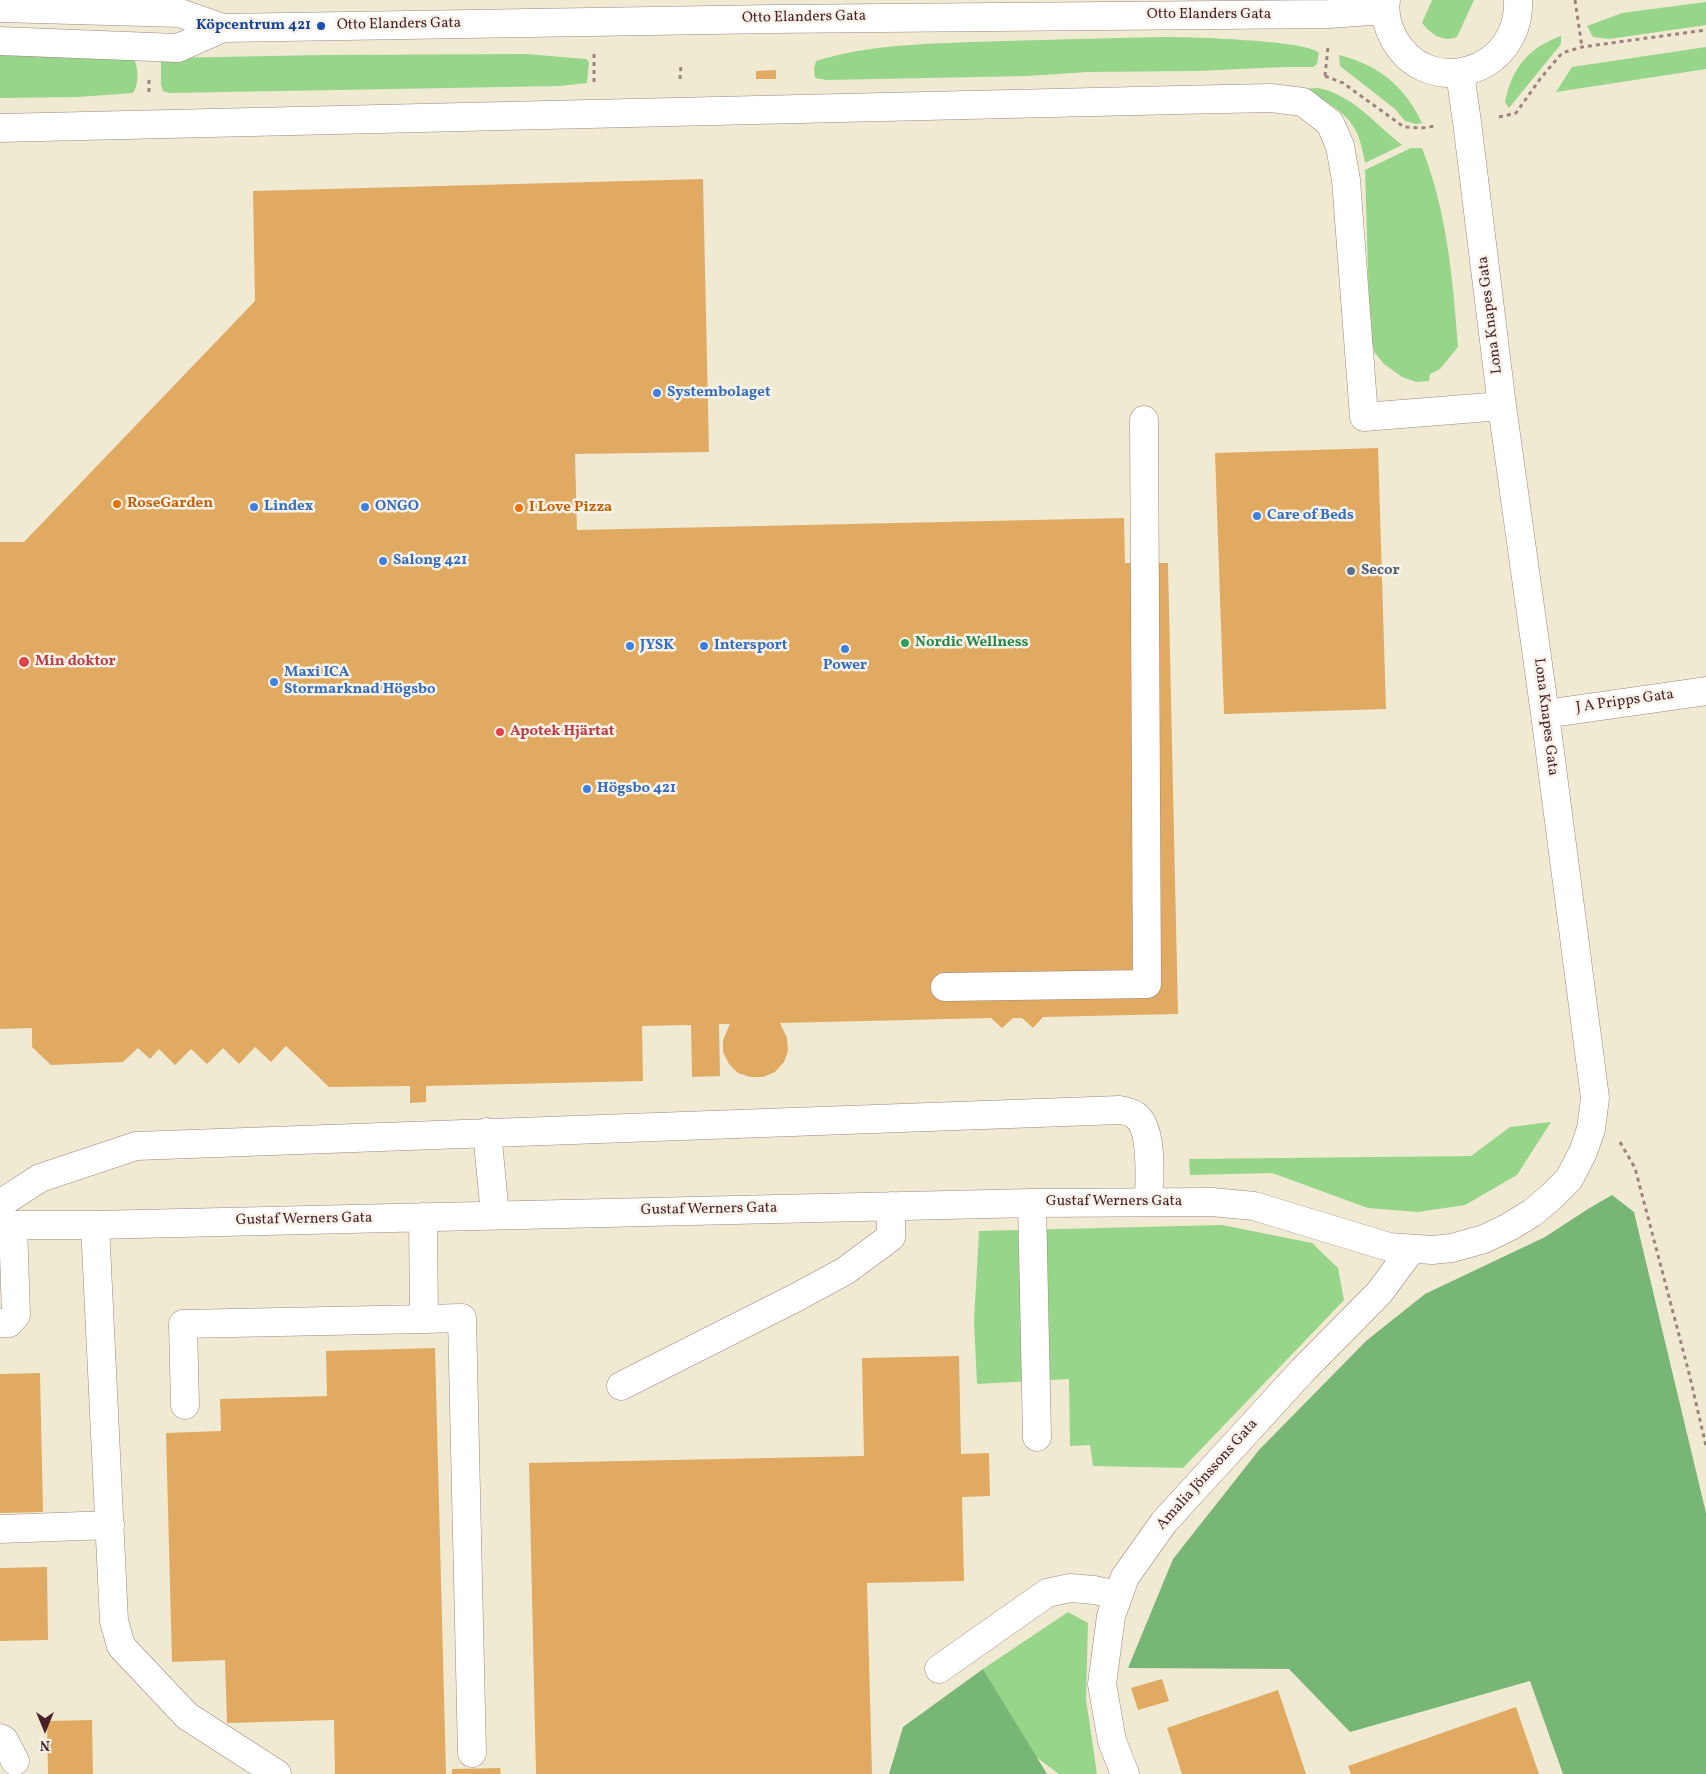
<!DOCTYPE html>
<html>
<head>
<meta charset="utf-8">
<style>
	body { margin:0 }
	#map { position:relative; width:1706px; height:1774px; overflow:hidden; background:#f1ead3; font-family:Vollkorn,serif }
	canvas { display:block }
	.north { position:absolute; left:20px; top:1704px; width:50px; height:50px; -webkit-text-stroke:4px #f7f3e8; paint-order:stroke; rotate:180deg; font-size:14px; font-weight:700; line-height:20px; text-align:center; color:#4a1f2b }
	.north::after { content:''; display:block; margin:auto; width:18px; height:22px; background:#4a1f2b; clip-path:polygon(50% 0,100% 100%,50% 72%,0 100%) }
</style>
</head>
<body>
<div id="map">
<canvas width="1706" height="1774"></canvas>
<div class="north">N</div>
</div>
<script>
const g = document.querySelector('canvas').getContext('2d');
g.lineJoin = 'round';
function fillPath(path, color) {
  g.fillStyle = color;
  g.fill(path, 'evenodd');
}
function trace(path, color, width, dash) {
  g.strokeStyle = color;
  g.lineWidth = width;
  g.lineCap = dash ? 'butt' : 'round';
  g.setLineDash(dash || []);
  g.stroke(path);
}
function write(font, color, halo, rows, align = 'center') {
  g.font = font + ' Vollkorn,serif';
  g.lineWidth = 5;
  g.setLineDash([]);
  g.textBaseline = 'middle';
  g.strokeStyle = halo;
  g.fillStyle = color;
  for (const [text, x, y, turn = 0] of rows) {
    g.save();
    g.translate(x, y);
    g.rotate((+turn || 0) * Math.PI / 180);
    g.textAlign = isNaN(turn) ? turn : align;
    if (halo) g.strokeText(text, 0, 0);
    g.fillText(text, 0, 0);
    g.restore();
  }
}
fillPath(new Path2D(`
	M 1432,0 L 1474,0 L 1457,37 C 1442,42 1432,35 1422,23 Z
	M 1706,2 L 1706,25 L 1609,39 L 1593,37 L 1587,26 L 1622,13 Z
	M 1561,36 L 1561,44 L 1509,108 L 1505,102 C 1512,68 1528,48 1561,36 Z
	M 1164,37 C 1188,37 1307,40 1319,53 L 1317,64 L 1313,67 L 1285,67 L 1197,71 L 1087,72 L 1027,76 L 827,80 L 815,78 L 814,69 L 816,61 C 867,45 921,44 974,42 C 1038,40 1101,38 1164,37 Z
	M 1706,47 L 1706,69 L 1556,92 L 1572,67 Z
	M 525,54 L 586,59 L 589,62 L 587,83 L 560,86 L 169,93 L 163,91 L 161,85 L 161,60 L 166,58 L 323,55 Z
	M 0,55 L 133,58 C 139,66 139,86 133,93 L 78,97 L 0,98 Z
	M 1339,55 C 1378,65 1404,85 1422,123 L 1416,124 L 1405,121 L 1395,109 L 1340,66 Z
	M 1318,88 C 1353,95 1375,124 1402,145 L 1365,163 C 1363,153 1361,142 1357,133 C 1346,110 1323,100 1302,89 Z
	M 1411,148 L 1422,148 C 1447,211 1453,280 1458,347 L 1440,369 L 1430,374 L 1429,381 L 1416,382 L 1402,377 L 1384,364 L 1375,353 L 1370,337 L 1365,170 Z
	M 1551,1122 L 1517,1175 L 1465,1205 L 1418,1212 L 1368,1208 L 1272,1173 L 1190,1175 L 1189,1159 L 1471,1156 L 1510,1127 Z
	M 1222,1225 L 1312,1243 L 1338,1268 L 1344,1300 L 1183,1468 L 1093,1466 L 1090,1445 L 1070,1446 L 1069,1379 L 977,1384 L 974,1321 L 979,1231 Z
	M 1068,1612 L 1088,1623 L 1086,1699 L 1097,1774 L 1059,1774 L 1036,1757 L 983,1669 Z`), '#96d58a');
fillPath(new Path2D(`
	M 1612,1195 L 1634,1212 L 1706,1513 L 1706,1774 L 1563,1774 L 1530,1681 L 1350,1732 L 1289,1669 L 1128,1668 L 1173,1559 L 1259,1450 L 1366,1341 L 1425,1294 L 1545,1237 L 1588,1209 Z
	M 983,1669 L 1047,1774 L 889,1774 L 903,1727 Z`), '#78b676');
fillPath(new Path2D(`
	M 776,70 L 776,79 L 756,79 L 756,71 Z
	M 703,179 L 709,452 L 575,454 L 577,530 L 1124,518 L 1125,563 L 1168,563 L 1178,1014 L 1043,1017 L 1033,1028 L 1022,1018 L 1013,1018 L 1002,1028 L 991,1018 L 780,1023 L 787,1038 L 788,1051 L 784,1062 L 775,1072 L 763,1077 L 750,1077 L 738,1073 L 729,1064 L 723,1052 L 723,1040 L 730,1024 L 719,1024 L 720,1076 L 692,1077 L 691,1025 L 642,1026 L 643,1081 L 426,1086 L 426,1102 L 410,1103 L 410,1086 L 329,1087 L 286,1046 L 271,1062 L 255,1047 L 239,1064 L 223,1048 L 207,1064 L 191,1049 L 175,1065 L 159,1049 L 150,1059 L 138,1048 L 123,1062 L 51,1065 L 32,1047 L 32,1028 L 0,1029 L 0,542 L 24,542 L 255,301 L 253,191 Z
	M 1378,448 L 1386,709 L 1224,714 L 1215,453 Z
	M 435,1348 L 446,1774 L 335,1774 L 334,1720 L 227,1723 L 225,1660 L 172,1662 L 166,1433 L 221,1431 L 220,1399 L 327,1396 L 326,1351 Z
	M 959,1356 L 961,1454 L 989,1453 L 990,1496 L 962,1497 L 964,1581 L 867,1583 L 872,1774 L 536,1774 L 529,1463 L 864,1456 L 862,1358 Z
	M 40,1373 L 43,1512 L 0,1513 L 0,1374 Z
	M 47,1567 L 48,1640 L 0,1641 L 0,1568 Z
	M 1162,1679 L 1169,1701 L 1138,1710 L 1131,1688 Z
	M 1278,1690 L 1306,1774 L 1182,1774 L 1167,1728 Z
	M 1516,1707 L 1539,1774 L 1351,1774 L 1348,1766 Z
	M 92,1720 L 93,1774 L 48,1774 L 47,1721 Z
	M 500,1768 L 501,1774 L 452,1774 L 452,1769 Z`), '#e0aa63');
const minor = new Path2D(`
	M 1386,0 C 1384,13 1387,25 1393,37 C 1426,101 1521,74 1518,0
	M 0,8 L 180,13 L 223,28 L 773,19 L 1329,14 L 1385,10
	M 0,41 L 178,48 L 223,28
	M 0,128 L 1178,100 L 1271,98 L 1303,102 L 1330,123 L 1340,146 L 1346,180 L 1364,417 L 1502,406
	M 1545,714 L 1706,691
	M 945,987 L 1147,984 L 1144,420
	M 487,1132 L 495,1215
	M 1032,1203 L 1037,1437
	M 0,1204 L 40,1178 L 136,1146 L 1120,1110 C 1124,1111 1131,1112 1135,1115 C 1154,1128 1149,1180 1149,1202
	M 423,1217 L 424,1319 L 462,1318 L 472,1753
	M 0,1225 L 95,1225 L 1032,1203 L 1212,1202 L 1254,1206 L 1389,1247 L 1432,1250 L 1452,1248 L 1484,1239 L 1509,1227 L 1532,1213 L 1551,1197 L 1569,1179 L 1583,1152 L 1591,1129 L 1595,1098 L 1545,714 L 1502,406 L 1467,122 L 1460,73
	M 95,1225 L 114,1621 L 121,1646 L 187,1716 L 277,1774
	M 0,1323 L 9,1323 L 16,1315 L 13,1225
	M 621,1386 L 797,1297 L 845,1271 L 891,1237 L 891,1206
	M 185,1405 L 183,1324 L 424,1319
	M 0,1529 L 110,1525
	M 939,1669 L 1047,1593 L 1070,1588 L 1094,1590 L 1118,1595
	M 0,1738 L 4,1740 L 15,1761
	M 1125,1774 L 1112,1741 L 1102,1684 L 1111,1616 L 1125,1577 L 1164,1522 L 1303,1370 L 1379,1293 L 1411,1250`);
trace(minor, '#9e847f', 29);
trace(new Path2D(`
	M 1575,0 L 1582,47
	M 594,54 L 594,83
	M 1325,76 L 1343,83 L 1404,127 L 1421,128 L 1436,126
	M 1325,76 L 1328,47
	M 680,79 L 681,65
	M 149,92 L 149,78
	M 1499,117 L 1516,113 L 1540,79 L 1562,53 L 1582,47 L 1706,30
	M 1620,1142 L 1635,1168 L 1689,1373 L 1706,1446`), '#9e847f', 3, [4, 4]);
trace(minor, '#fff', 28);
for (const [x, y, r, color] of [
	[321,26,5,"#1a4fb4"],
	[657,393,5,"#3f7fe0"],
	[117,504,5,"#e8710a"],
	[254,507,5,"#3f7fe0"],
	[365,507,5,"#3f7fe0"],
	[519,508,5,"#e8710a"],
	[1257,516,5,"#3f7fe0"],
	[383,561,5,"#3f7fe0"],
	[1351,571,5,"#5c6f8a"],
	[905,643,5,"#2e9e5b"],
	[630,646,5,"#3f7fe0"],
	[704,646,5,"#3f7fe0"],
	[845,649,5,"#3f7fe0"],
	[24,662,6,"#e0444e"],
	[274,682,5,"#3f7fe0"],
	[500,732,5,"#e0444e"],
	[587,789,5,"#3f7fe0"]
]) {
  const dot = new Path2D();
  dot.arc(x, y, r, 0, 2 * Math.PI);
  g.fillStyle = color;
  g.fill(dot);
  trace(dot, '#f7f3e8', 2);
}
write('15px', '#4a1f2b', '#f7f3e8', [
	["Otto Elanders Gata",1209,15],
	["Otto Elanders Gata",804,18,-1],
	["Otto Elanders Gata",399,25,-1],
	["Lona Knapes Gata",1491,315,-97],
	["J A Pripps Gata",1625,702,-8],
	["Lona Knapes Gata",1545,717,83],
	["Gustaf Werners Gata",1114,1202],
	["Gustaf Werners Gata",709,1210,-1],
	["Gustaf Werners Gata",304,1220,-1],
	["Amalia Jönssons Gata",1208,1475,-48]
]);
write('bold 15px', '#164399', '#f7f3e8', [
	["Köpcentrum 421",311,26]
], 'right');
write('bold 15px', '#366cbe', '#f7f3e8', [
	["Systembolaget",667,393],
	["Lindex",264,507],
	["ONGO",375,507],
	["Care of Beds",1267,516],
	["Salong 421",393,561],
	["JYSK",640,646],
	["Intersport",714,646],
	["Power",845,666,"center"],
	["Maxi ICA",284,673],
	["Stormarknad Högsbo",284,690],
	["Högsbo 421",597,789]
], 'left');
write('bold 15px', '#c56008', '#f7f3e8', [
	["RoseGarden",127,504],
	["I Love Pizza",529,508]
], 'left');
write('bold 15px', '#4e5e75', '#f7f3e8', [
	["Secor",1361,571]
], 'left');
write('bold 15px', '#27864d', '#f7f3e8', [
	["Nordic Wellness",915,643]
], 'left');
write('bold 15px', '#be3a42', '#f7f3e8', [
	["Min doktor",35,662],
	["Apotek Hjärtat",510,732]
], 'left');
</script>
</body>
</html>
